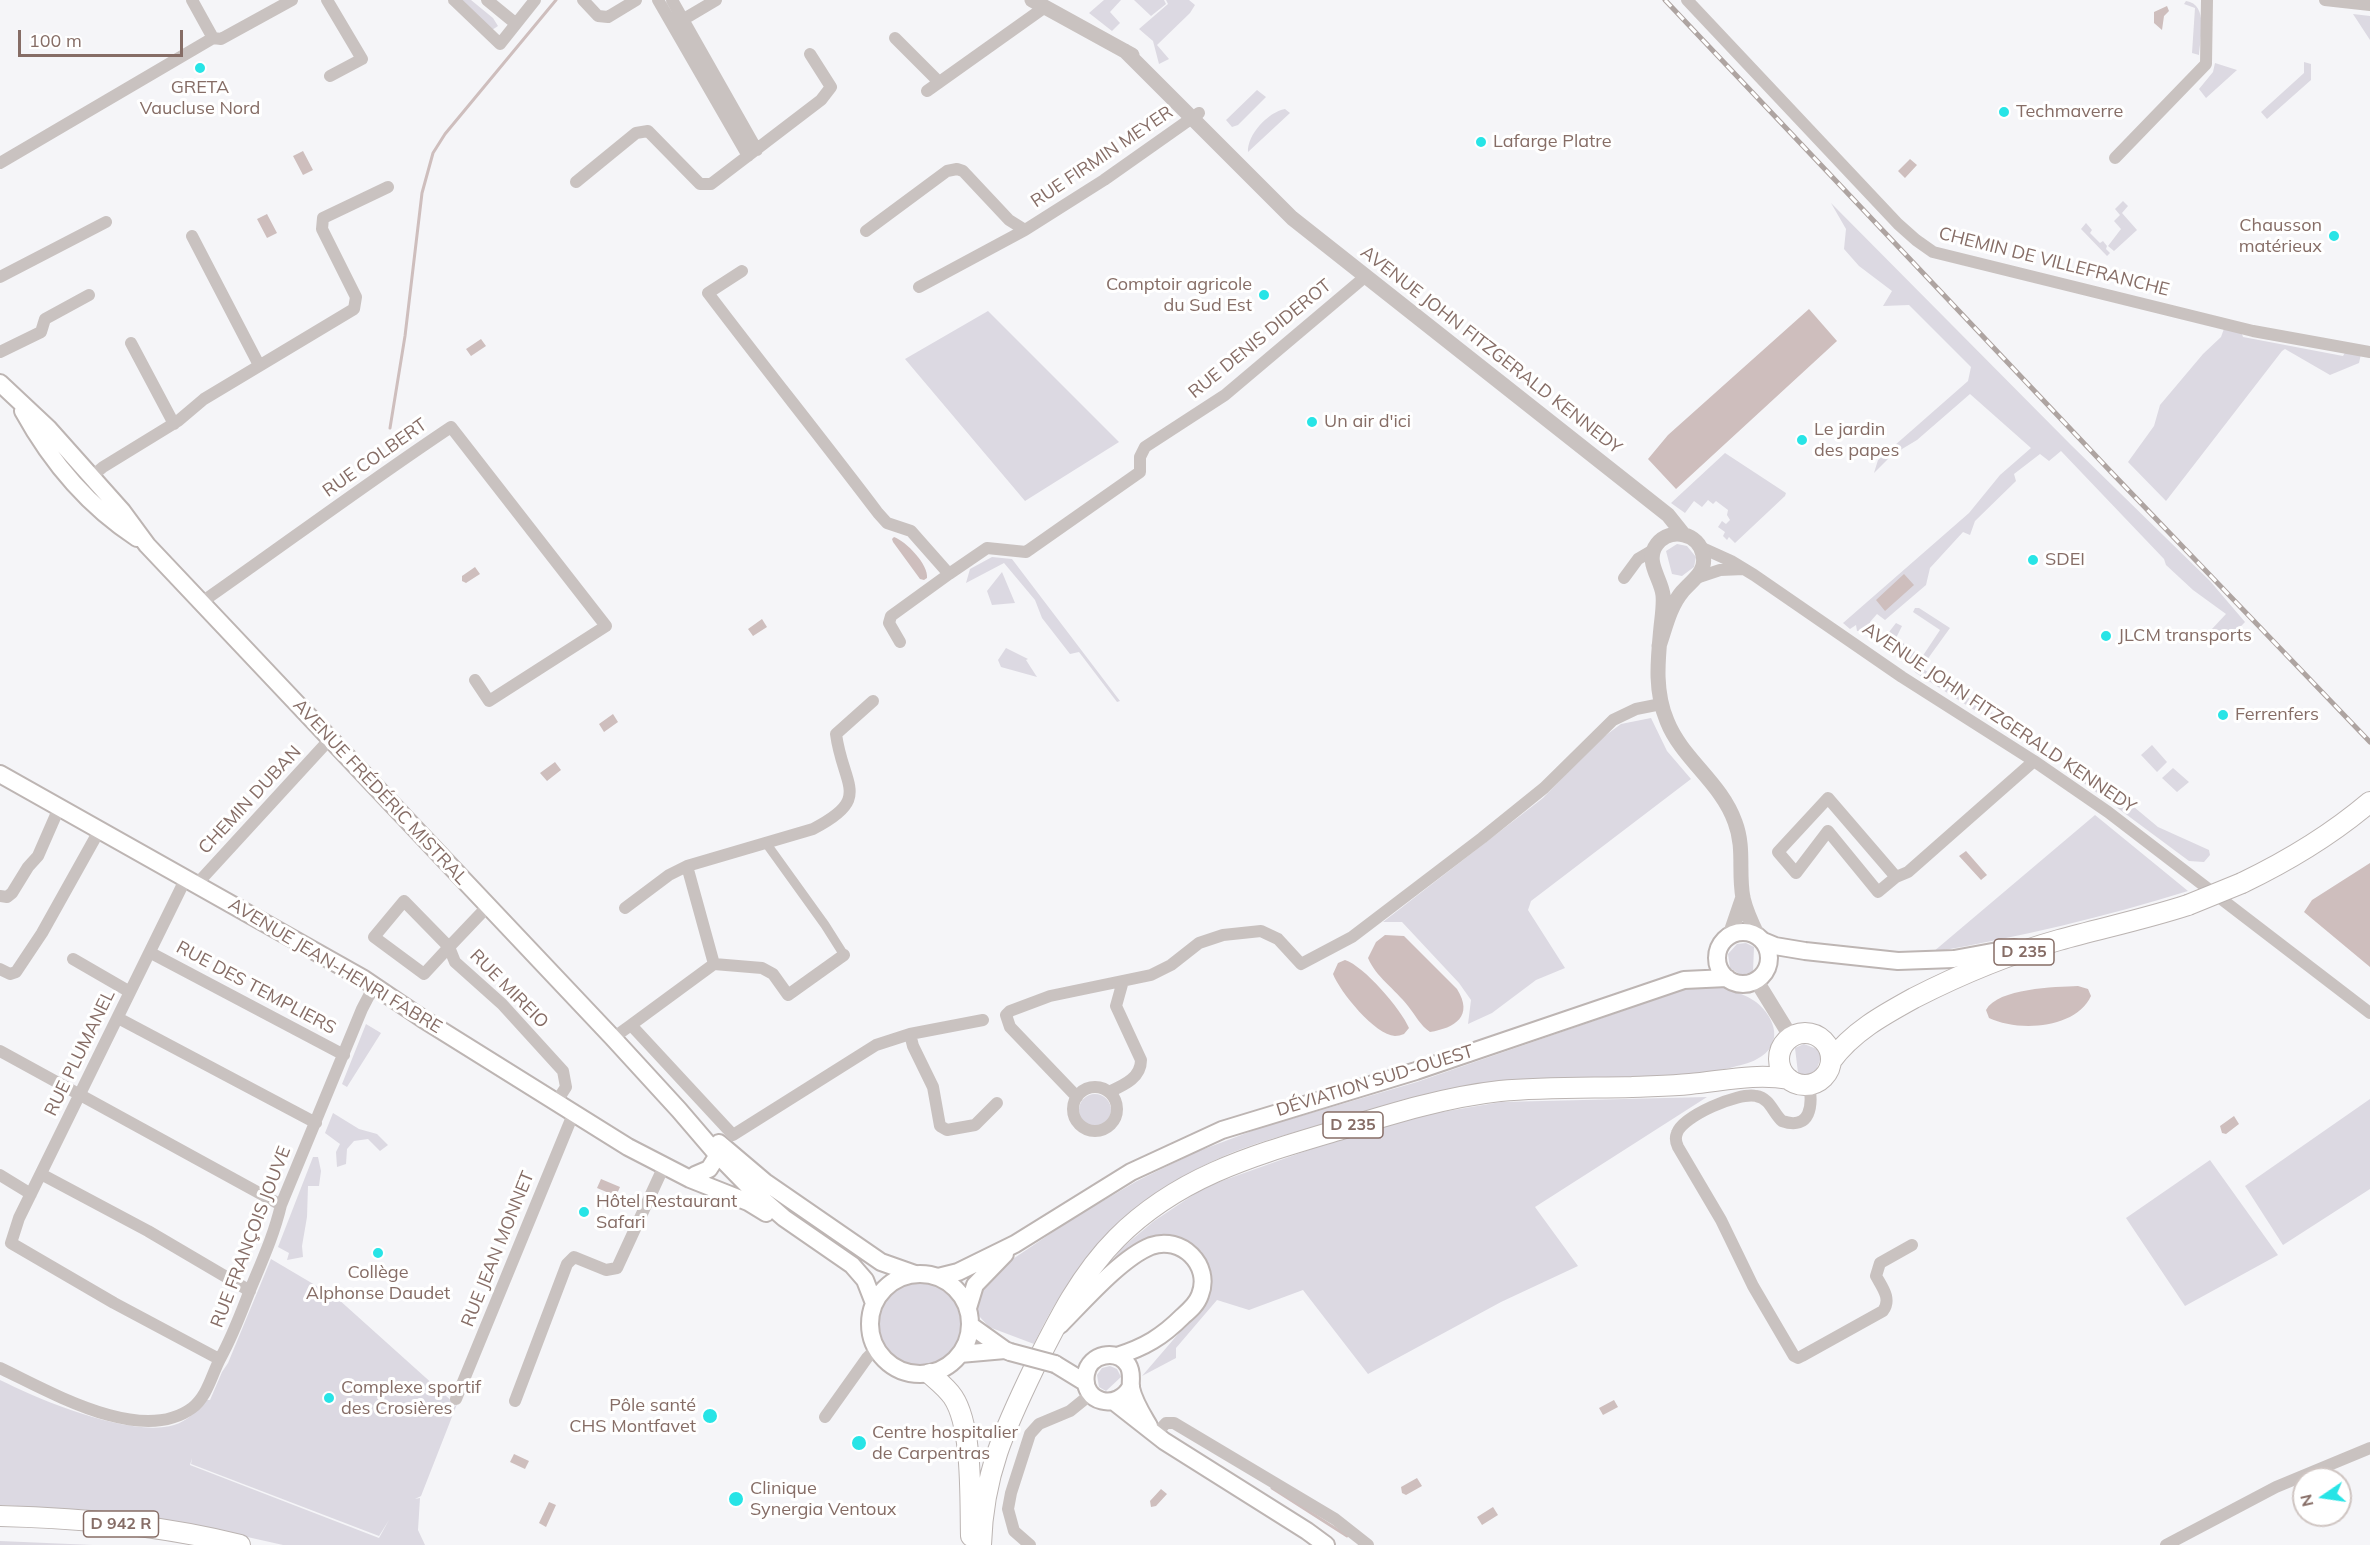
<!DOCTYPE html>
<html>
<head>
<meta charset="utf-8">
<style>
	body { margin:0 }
	#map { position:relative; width:2370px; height:1545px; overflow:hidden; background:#f5f5f8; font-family:Mulish,sans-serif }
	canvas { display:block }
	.north { position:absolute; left:2292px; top:1467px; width:60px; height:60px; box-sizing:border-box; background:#fff; border:2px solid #cfc5c2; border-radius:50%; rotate:257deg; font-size:16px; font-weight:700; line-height:24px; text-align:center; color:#866d66 }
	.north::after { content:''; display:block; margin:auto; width:21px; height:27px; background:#27e4e6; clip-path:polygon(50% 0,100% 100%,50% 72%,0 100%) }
	.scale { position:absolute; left:18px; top:30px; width:165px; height:27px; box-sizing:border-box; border:3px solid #866d66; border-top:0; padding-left:8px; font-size:18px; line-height:21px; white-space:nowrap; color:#866d66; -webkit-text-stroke:4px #fff; paint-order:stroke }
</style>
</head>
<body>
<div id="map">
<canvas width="2370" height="1545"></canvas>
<div class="north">N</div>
<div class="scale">100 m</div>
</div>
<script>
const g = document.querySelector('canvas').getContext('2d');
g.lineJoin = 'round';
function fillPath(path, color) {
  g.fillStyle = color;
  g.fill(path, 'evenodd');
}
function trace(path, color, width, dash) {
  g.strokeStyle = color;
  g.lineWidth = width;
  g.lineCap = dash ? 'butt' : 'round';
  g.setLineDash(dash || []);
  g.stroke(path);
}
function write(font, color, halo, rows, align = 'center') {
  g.font = font + ' Mulish,sans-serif';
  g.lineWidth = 6;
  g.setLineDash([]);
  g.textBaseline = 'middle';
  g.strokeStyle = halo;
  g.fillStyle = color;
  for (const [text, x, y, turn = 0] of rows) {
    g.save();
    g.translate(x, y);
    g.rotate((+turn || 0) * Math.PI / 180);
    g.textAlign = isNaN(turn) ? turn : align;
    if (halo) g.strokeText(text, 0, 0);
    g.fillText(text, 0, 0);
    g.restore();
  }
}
fillPath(new Path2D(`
	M 460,0 L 471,0 L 493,18 L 498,26 L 492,30 Z
	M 1104,0 L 1121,0 L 1110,12 L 1120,23 L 1112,31 L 1089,13 Z
	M 1134,0 L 1164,0 L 1166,4 L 1151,16 Z
	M 1166,0 L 1189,0 L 1195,5 L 1190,13 L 1157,45 L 1169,59 L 1159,64 L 1153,41 L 1139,29 L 1168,4 Z
	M 2186,1 C 2209,4 2200,39 2199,55 L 2192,53 L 2195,8 L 2184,4 Z
	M 2353,14 L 2370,16 L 2370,40 Z
	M 2304,62 L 2311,64 L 2311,80 L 2267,119 L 2261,112 L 2304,73 Z
	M 2215,63 L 2237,70 L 2206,98 L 2199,89 L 2213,72 Z
	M 1257,90 L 1266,97 L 1238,125 L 1232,127 L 1226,120 Z
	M 1285,109 L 1290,113 L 1248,152 C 1247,135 1268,112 1285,109 Z
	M 2123,201 L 2128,206 L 2122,213 L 2137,230 L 2114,251 L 2108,246 L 2121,229 L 2114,221 L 2120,215 L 2115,209 Z
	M 1831,203 L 2071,445 L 2210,581 L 2245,622 L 2224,644 L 2211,630 L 2226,614 L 2193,590 L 2166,565 L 2164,559 L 2061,451 L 2049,461 L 2040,454 L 2014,474 L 2016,481 L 1975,521 L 1970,535 L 1963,532 L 1930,568 L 1926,585 L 1885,620 L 1877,614 L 1870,622 L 1873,628 L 1870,631 L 1857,631 L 1856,625 L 1850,629 L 1843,623 L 1969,513 L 2000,475 L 2031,448 L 1970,394 L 1917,440 L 1892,455 L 1874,473 L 1878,460 L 1968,381 L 1971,367 L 1909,305 L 1883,306 L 1892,291 L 1859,266 L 1844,249 L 1846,229 Z
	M 2086,223 L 2092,230 L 2090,233 L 2100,243 L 2103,241 L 2107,246 L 2106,249 L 2110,253 L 2107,256 L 2081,229 Z
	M 988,311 L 1119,442 L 1025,501 L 905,359 Z
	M 2225,326 L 2241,331 L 2243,337 L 2343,356 L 2346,351 L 2361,354 L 2359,363 L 2330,375 L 2285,349 L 2282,351 L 2166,501 L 2128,462 L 2154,426 L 2160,405 L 2203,354 L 2221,337 Z
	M 1725,453 L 1786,493 L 1785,496 L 1735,543 L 1729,537 L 1727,540 L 1723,536 L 1725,532 L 1718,527 L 1722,521 L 1726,524 L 1730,520 L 1727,515 L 1728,510 L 1716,501 L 1713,504 L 1708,500 L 1702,507 L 1694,501 L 1685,513 L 1671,503 Z
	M 1677,544 L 1687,546 L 1696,557 L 1694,567 L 1682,576 L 1672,574 L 1666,551 Z
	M 992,557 L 1012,559 L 1120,701 L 1117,702 L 1079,652 L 1070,654 L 1042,618 L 1035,600 L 1004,563 L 966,583 L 970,569 Z
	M 1002,572 L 1015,603 L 992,605 L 987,591 Z
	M 1915,608 L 1919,608 L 1950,628 L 1924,664 L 1923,669 L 1996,715 L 2001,721 L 1998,725 L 1916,673 L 1899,655 L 1889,632 L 1896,623 L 1902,626 L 1896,638 L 1922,657 L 1940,630 L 1913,612 Z
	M 1006,648 L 1028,659 L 1026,660 L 1037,677 L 1001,667 L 998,660 Z
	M 1651,718 L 1667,751 L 1691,779 L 1531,901 L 1528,910 L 1565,968 L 1536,980 L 1492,1013 L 1468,1024 L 1471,1000 L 1459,983 L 1402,922 L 1383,922 L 1543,798 L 1598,741 L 1621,724 Z
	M 2152,745 L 2167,762 L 2157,772 L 2141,755 Z
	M 2074,761 L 2102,794 L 2110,787 L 2158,827 L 2209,850 L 2210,855 L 2204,862 L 2189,861 L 2065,769 Z
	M 2173,768 L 2189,782 L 2177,792 L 2162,778 Z
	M 2095,815 L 2188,891 C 2104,917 2020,937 1933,952 Z
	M 1746,943 L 1754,947 L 1753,972 L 1741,975 L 1730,968 L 1728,954 L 1737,944 Z
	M 1703,983 C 1715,984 1746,994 1756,1002 C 1776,1018 1784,1045 1757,1059 C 1749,1064 1739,1065 1730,1068 C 1668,1083 1599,1077 1535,1080 C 1468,1083 1405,1100 1340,1119 C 1304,1130 1266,1139 1231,1153 C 1139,1191 1076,1254 1034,1344 L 989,1327 L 979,1316 L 976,1301 L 981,1290 L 1007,1263 L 1072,1219 L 1137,1181 L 1196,1152 L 1260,1128 L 1417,1082 Z
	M 366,1024 L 381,1033 L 347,1087 L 342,1084 Z
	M 1804,1044 L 1817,1049 L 1821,1057 L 1816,1071 L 1807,1075 L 1798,1073 L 1795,1048 Z
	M1079 1110a16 16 0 1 1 32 0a16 16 0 1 1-32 0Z
	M 1707,1097 L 1535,1207 L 1578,1266 L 1501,1302 L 1368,1374 L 1303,1290 L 1249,1310 L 1217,1300 L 1176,1348 L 1176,1358 L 1142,1376 L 1185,1326 L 1210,1285 L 1202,1252 L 1182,1240 L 1111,1262 L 1122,1248 L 1154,1221 L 1205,1187 L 1314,1148 L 1424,1115 L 1501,1102 Z
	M 2370,1099 L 2370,1189 L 2283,1245 L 2245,1186 Z
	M 333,1113 L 359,1129 L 377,1134 L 388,1145 L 380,1151 L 368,1139 L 354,1141 L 347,1149 L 346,1164 L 337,1167 L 336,1152 L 340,1144 L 325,1133 Z
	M 313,1157 L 318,1157 L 321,1171 L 319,1186 L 308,1186 L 307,1217 L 302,1246 L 303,1257 L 287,1260 L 289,1253 L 278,1247 Z
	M 2210,1160 L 2278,1255 L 2185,1306 L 2126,1218 Z
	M 271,1259 L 337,1298 L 455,1404 L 454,1407 L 457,1404 L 421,1496 L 415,1499 L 420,1498 L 418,1530 L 425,1545 L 283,1545 L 194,1525 L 87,1510 L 0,1505 L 0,1380 C 40,1400 130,1438 174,1425 C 188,1421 197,1410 207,1400 L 210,1400 L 222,1372 L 228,1363 ZM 192,1458 L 191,1464 L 379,1536 L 389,1520 L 379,1538 L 190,1465 Z
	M877 1324a42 42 0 1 1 84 0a42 42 0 1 1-84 0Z
	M 1110,1366 L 1117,1369 L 1121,1377 L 1106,1391 L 1099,1387 L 1097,1375 L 1102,1368 Z
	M 0,1541 L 93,1545 L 0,1545 Z`), '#dcd9e2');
fillPath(new Path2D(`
	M 2167,6 L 2169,11 L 2164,16 L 2162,30 L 2154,23 L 2154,12 Z
	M 303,151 L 313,170 L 303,175 L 293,156 Z
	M 1910,159 L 1917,165 L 1905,178 L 1898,171 Z
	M 267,214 L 277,233 L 267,238 L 257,219 Z
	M 1809,309 L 1837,341 L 1676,489 L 1648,459 L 1668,435 Z
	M 481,339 L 486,346 L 471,356 L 466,349 Z
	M 894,537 C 906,541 929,565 927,578 L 924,580 L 920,579 L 893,542 L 892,539 Z
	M 475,567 L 480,574 L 466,583 L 462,581 L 462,576 Z
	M 1904,574 L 1914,585 L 1885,611 L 1876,600 Z
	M 762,619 L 767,627 L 753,636 L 748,629 Z
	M 613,714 L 618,722 L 604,732 L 599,724 Z
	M 555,762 L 561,770 L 547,781 L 540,773 Z
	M 1966,851 L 1987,875 L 1981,880 L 1959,856 Z
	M 2370,863 L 2370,967 L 2304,912 L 2312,900 Z
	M 1385,935 L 1404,936 L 1457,989 C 1474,1016 1455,1028 1430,1032 C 1420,1025 1416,1016 1408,1006 C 1395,989 1376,977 1368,958 L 1376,942 Z
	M 1345,960 C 1364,966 1401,1009 1409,1028 L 1404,1034 C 1401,1035 1398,1036 1395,1036 C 1375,1035 1340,992 1333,974 L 1338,963 Z
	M 2078,986 L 2088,989 L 2091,996 C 2076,1029 2018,1032 1989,1018 L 1986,1010 C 1998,988 2055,987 2078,986 Z
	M 2234,1116 L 2239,1124 L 2226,1134 L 2222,1133 L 2220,1126 Z
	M 601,1179 L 620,1187 L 616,1196 L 597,1188 Z
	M 1614,1400 L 1618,1407 L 1603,1415 L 1599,1408 Z
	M 514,1454 L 529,1461 L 525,1469 L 510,1462 Z
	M 1417,1478 L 1422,1486 L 1406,1495 L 1402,1493 L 1401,1487 Z
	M 1161,1489 L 1167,1494 L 1156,1506 L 1151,1507 L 1150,1501 Z
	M 549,1502 L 556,1505 L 546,1527 L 539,1523 Z
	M 1493,1507 L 1498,1515 L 1482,1525 L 1477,1517 Z`), '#cebebd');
trace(new Path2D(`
	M 390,428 L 405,336 L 422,193 L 433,153 L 445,134 L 556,0
	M 1272,1488 L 1347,1536`), '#cebebd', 3);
const secondary = new Path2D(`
	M 0,383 L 48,428 L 122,511 L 147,545 L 613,1038 L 679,1110 L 715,1152 L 753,1191 L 784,1218 L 852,1265 L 865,1280 L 874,1303
	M 23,411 C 51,462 88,506 137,538
	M 0,774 L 364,979 L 423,1019 L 628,1147 L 690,1179 L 748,1202 L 766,1213
	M1717 958a26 26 0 1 1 52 0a26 26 0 1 1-52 0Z
	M 1763,941 L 1775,946 L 1805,951 L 1898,961 L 1954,959 L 2014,948
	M 719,1143 L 765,1182 L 881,1262 L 915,1274
	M 695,1175 L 709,1169 L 716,1158 L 715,1152
	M870 1324a50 50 0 1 1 100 0a50 50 0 1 1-100 0Z
	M 938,1277 L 958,1272 L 1015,1244 L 1131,1172 L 1222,1130 L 1416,1071 L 1684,980 L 1727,978
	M 968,1308 L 975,1285 L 1005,1254
	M 970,1325 L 1005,1350
	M 1060,1325 C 1083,1302 1121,1258 1151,1246 C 1181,1235 1212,1265 1200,1295 C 1197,1304 1190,1310 1183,1316 C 1162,1337 1145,1347 1117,1356
	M 960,1354 L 1005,1350 L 1010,1352
	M 1055,1364 L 1086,1383
	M 1131,1386 C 1118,1412 1081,1403 1086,1374 C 1089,1354 1117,1348 1128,1365 C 1133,1373 1130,1380 1131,1388 C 1134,1402 1142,1414 1149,1426
	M 1113,1401 L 1164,1441 L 1307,1531 L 1326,1545`);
const primary = new Path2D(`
	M 2242,883 C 2288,861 2331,835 2370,802
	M1779 1059a26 26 0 1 1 52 0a26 26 0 1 1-52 0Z
	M 1831,1061 C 1852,1032 1883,1015 1914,998 C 1961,974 2009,954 2059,940 C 2102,928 2145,919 2188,905
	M 930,1374 C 938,1381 947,1388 953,1397 C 973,1427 970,1500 971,1536
	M 0,1516 C 81,1518 162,1525 240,1545
	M 981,1545 C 983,1474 1005,1428 1035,1366 C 1058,1320 1081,1274 1117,1238 C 1181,1174 1259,1154 1342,1129 C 1394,1113 1446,1097 1500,1091 C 1544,1087 1588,1088 1632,1087 C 1651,1086 1671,1086 1690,1084 C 1723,1081 1755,1073 1789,1079`);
trace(secondary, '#bdb5b3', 20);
trace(primary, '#bbb4b2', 22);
trace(new Path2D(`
	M 766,843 L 825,925 L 844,955`), '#c9c2c0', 9);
trace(new Path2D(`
	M 192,0 L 213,38
	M 327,0 L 362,59 L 330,76
	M 454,0 L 500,44 L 535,0
	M 487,0 L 515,23
	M 583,0 L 598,16 L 608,17 L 636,0
	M 658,0 L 748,156
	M 672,0 L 757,150
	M 1687,0 L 1898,224 L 1916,240 L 1933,252 L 2253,331 L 2370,352
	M 2325,0 L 2370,5
	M 684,19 L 716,0
	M 213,38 L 221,39 L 292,0
	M 895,38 L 939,82
	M 927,91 L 1045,7
	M 2115,158 L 2206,64 L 2207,0
	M 0,163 L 213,38
	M 576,182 L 636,133 L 648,131 L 700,184 L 711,184 L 821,100 L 831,87 L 810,54
	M 866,231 L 947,171 L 957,169 L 963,171 L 1009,220 L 1025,230 L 1104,180 L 1199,113
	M 192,236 L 259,365
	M 742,271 L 708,293 C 764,367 822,439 878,513 L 887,523 L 911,531 L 949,574 L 987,548 L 1026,552 L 1140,472 L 1140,457 L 1145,447 L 1225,395 L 1366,276
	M 0,277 L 106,222
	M 919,287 L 1025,230
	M 131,343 L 174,424
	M 0,352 L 41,332 L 45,319 L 89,295
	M 91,477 L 103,467 L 178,421 L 204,399 L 354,309 L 356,297 L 322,229 L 323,218 L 388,187
	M 1700,547 L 1731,561 L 1754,575 L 1902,677 L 2034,761 L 2108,812 L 2370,1013
	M 1624,578 L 1638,559 L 1655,549
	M 1696,578 L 1720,570 L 1744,569
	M 202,602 C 285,544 367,483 451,427 L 606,626 L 489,701 L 475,680
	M 900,642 L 889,623 L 891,616 L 949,574
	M 1896,877 L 1878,892 L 1828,831 L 1796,873 L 1778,852 L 1828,798 L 1896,877 L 1908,872 L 2034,761
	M 185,880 L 19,1218 L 11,1243 L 114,1303 L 219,1359
	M 196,885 L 330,739
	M 0,896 L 7,897 L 12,893 L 28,867 L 38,856 L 59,808
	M 404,901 L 449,947 L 424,974 L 374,937 Z
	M 488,906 L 449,947 L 455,962 L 502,1004 L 563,1071 L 566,1087 L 557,1101
	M 625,908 L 669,875 L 687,866
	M 151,953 L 344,1055
	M 73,959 L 130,992
	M 714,964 L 687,866 L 813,829 C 873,798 843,787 836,734 L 873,701
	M 0,969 L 10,974 L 16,972 L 42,933 L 99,831
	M 118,1018 L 316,1123
	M 631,1025 L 714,964 L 762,968 L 773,974 L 788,995 L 844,955
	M 910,1034 L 913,1046 L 933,1087 L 940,1126 L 947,1130 L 975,1125 L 997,1103
	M 613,1038 L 631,1025 L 733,1135 L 876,1045 L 910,1034 L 983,1020
	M 0,1051 L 281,1205
	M 1809,1084 C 1813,1105 1811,1131 1782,1121 C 1773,1113 1770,1098 1756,1096 C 1738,1092 1683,1116 1677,1133 C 1675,1138 1676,1143 1678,1147 L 1721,1220 L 1753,1286 L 1794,1356 L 1798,1358 L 1802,1356 L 1883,1311 C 1892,1299 1882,1287 1876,1276 L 1880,1263 L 1912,1245
	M1073 1109a22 22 0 1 1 44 0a22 22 0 1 1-44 0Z
	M 1109,1092 C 1124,1085 1141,1078 1141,1060 L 1116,1006 L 1123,981
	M 1077,1097 L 1010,1027 L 1006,1015 L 1010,1011 L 1050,996 L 1151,975 L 1171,965 L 1199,943 L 1223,935 L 1261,931 L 1278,939 L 1301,964 L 1352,937 L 1482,838 L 1544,788 L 1613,720 L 1636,709 L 1661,704
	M 41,1174 L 148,1231 L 250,1291
	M 0,1175 L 31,1194
	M 0,1368 C 49,1391 141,1446 192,1408 C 208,1396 212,1373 221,1357 C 233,1335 241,1313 250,1290 C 262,1261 274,1235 281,1205 L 362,1009 L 374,986
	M 456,1399 L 574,1112
	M 515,1401 L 567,1264 L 574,1257 L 606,1270 L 617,1268 L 664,1166
	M 825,1417 L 867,1358 L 876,1349
	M 1156,1434 L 1166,1423 L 1174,1423 L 1335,1519 L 1368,1545
	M 1030,1545 L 1014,1531 L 1008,1509 L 1011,1493 L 1030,1434 L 1039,1424 L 1070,1411 L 1091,1394
	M 2166,1545 L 2276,1487 L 2370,1448`), '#c9c2c0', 12);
trace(new Path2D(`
	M 1032,0 L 1132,55
	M 1125,51 L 1292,218 L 1668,515 L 1684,535
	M 1659,646 C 1665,629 1670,606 1682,592 C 1692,580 1707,572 1703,555 C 1699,533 1671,527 1657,544 C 1644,561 1661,578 1663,595 C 1664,605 1662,617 1661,627 C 1658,659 1654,690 1667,721 C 1682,759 1721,782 1735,822 C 1745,848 1738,872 1743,898 C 1746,911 1752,924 1758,936
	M 1730,935 L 1743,897
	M 1756,980 L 1791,1037`), '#c9c2c0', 15);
trace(secondary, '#fff', 16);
trace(primary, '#fff', 20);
const rail = new Path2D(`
	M 1665,0 L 2113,474 L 2370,742`);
trace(rail, '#aea4a1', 5);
trace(rail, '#fff', 3, [9]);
const secondaryBridge = new Path2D(`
	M 1010,1352 L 1055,1364`);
const primaryBridge = new Path2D(`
	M 2188,905 L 2242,883`);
trace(secondaryBridge, '#bdb5b3', 20, []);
trace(primaryBridge, '#bbb4b2', 22, []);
trace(secondaryBridge, '#fff', 16);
trace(primaryBridge, '#fff', 20);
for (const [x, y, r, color] of [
	[200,68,6,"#27e4e6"],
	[2004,112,6,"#27e4e6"],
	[1481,142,6,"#27e4e6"],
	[2334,236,6,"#27e4e6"],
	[1264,295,6,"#27e4e6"],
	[1312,422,6,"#27e4e6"],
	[1802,440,6,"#27e4e6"],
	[2033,560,6,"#27e4e6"],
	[2106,636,6,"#27e4e6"],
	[2223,715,6,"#27e4e6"],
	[584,1212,6,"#27e4e6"],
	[378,1253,6,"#27e4e6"],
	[329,1398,6,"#27e4e6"],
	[710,1416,8,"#27e4e6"],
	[859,1443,8,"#27e4e6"],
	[736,1499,8,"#27e4e6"]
]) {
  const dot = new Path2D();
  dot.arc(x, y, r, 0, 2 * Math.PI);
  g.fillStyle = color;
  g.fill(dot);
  trace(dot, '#fff', 2);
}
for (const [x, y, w] of [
	[2024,952,60],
	[1353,1125,60],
	[121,1524,75]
]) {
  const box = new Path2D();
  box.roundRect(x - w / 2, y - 13, w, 26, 4.5);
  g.fillStyle = '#fff';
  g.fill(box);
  trace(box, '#866d66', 1.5);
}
write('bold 16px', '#866d66', null, [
	["D 235",2024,952],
	["D 235",1353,1125],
	["D 942 R",121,1524]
]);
write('18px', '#866d66', '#fff', [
	["GRETA",200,88,"center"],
	["Vaucluse Nord",200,109,"center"],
	["Techmaverre",2016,112],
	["Lafarge Platre",1493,142],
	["Chausson",2322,226,"right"],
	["matérieux",2322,247,"right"],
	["Comptoir agricole",1252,285,"right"],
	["du Sud Est",1252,306,"right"],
	["Un air d'ici",1324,422],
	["Le jardin",1814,430],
	["des papes",1814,451],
	["SDEI",2045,560],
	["JLCM transports",2118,636],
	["Ferrenfers",2235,715],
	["Hôtel Restaurant",596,1202],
	["Safari",596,1223],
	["Collège",378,1273,"center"],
	["Alphonse Daudet",378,1294,"center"],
	["Complexe sportif",341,1388],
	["des Crosières",341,1409],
	["Pôle santé",696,1406,"right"],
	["CHS Montfavet",696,1427,"right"],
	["Centre hospitalier",872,1433],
	["de Carpentras",872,1454],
	["Clinique",750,1489],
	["Synergia Ventoux",750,1510]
], 'left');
write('18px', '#866d66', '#fff', [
	["RUE FIRMIN MEYER",1102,157,-34],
	["CHEMIN DE VILLEFRANCHE",2054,262,14],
	["RUE DENIS DIDEROT",1260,339,-39],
	["AVENUE JOHN FITZGERALD KENNEDY",1491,350,38],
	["RUE COLBERT",375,458,-35],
	["AVENUE JOHN FITZGERALD KENNEDY",1999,718,34],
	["AVENUE FRÉDÉRIC MISTRAL",380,792,47],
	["CHEMIN DUBAN",250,800,-47],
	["AVENUE JEAN-HENRI FABRE",335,966,31],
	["RUE DES TEMPLIERS",256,988,28],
	["RUE MIREIO",509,989,45],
	["RUE PLUMANEL",80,1053,-64],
	["DÉVIATION SUD-OUEST",1375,1081,-17],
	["RUE FRANÇOIS JOUVE",251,1237,-69],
	["RUE JEAN MONNET",498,1249,-68]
]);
</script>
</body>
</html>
